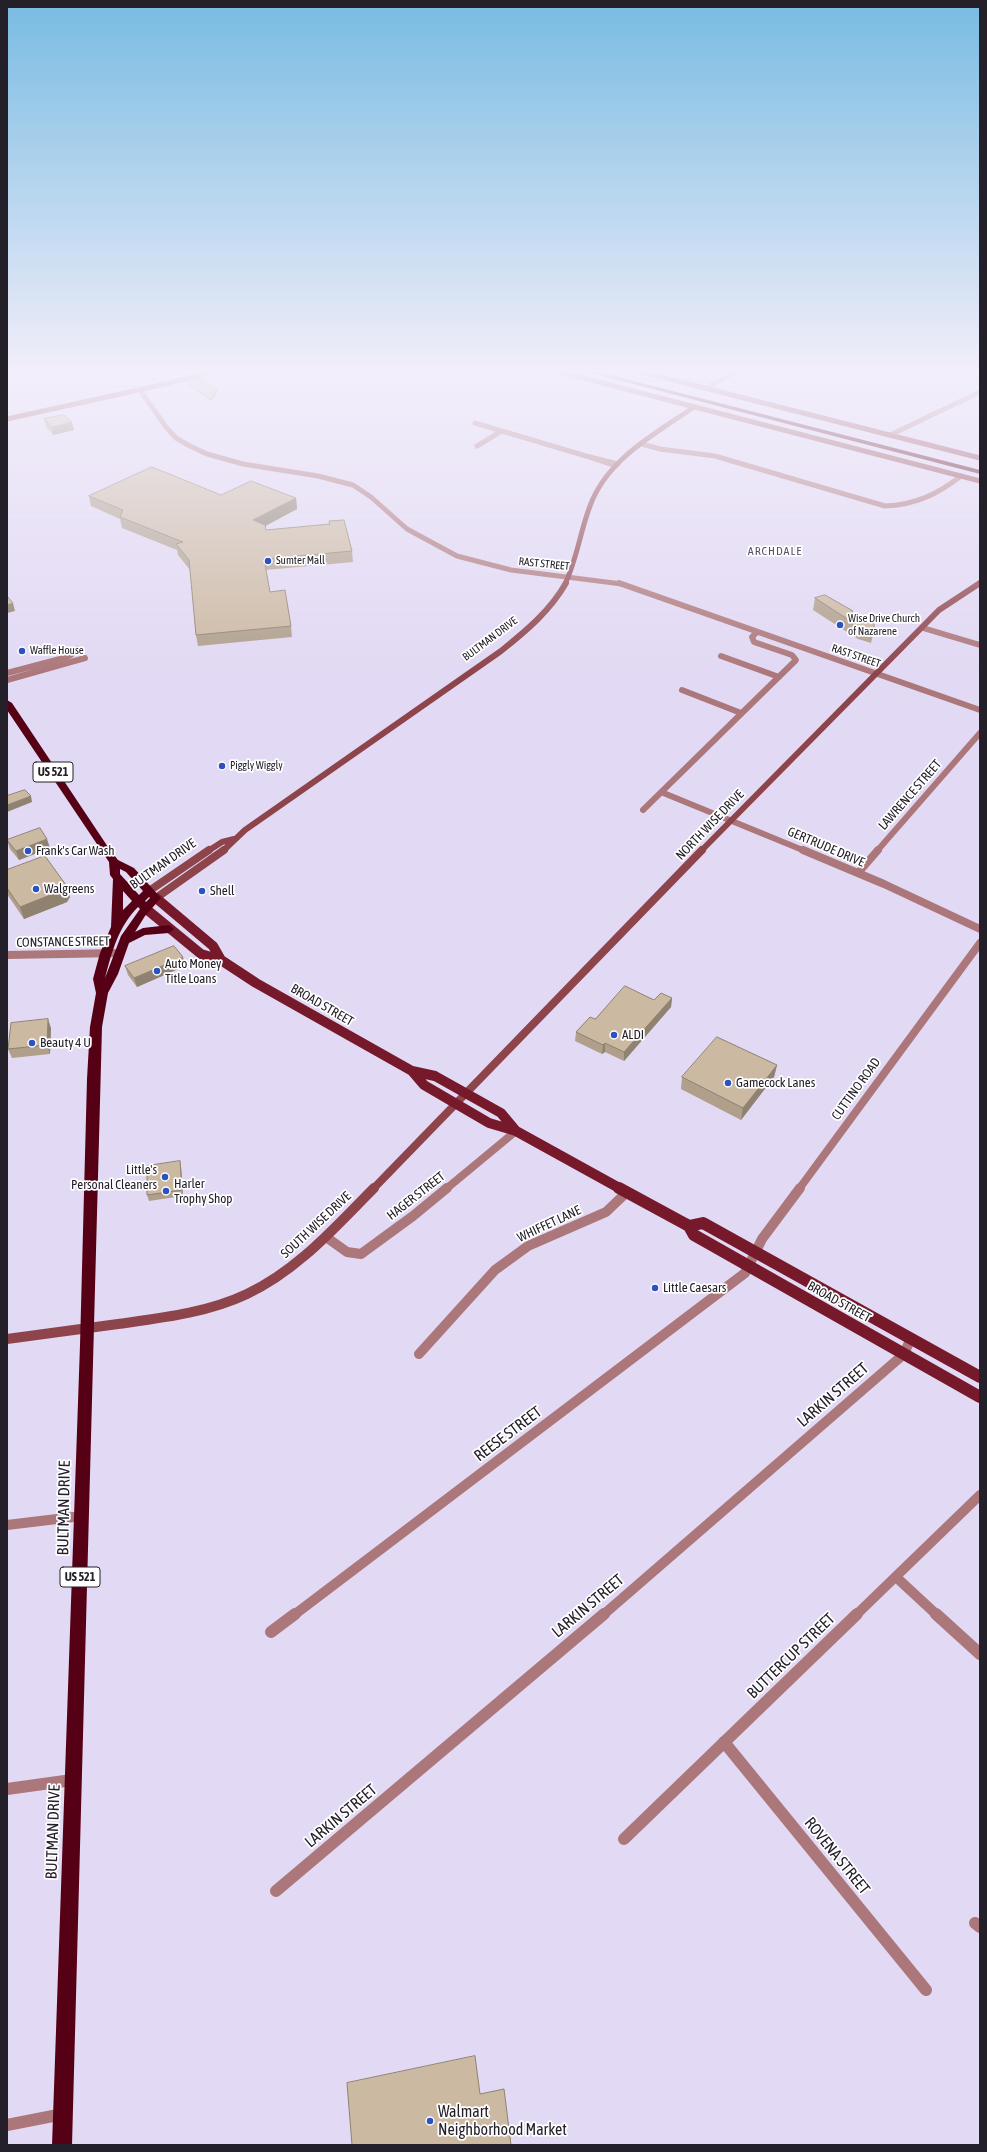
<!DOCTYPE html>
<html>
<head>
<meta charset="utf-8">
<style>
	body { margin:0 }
	#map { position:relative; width:987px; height:2152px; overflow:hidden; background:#e2d9f4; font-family:"Asap Condensed",sans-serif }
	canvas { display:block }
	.frame { position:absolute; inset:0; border:8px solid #24202a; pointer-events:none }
</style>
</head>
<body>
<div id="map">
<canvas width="987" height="2152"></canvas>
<div class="frame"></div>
</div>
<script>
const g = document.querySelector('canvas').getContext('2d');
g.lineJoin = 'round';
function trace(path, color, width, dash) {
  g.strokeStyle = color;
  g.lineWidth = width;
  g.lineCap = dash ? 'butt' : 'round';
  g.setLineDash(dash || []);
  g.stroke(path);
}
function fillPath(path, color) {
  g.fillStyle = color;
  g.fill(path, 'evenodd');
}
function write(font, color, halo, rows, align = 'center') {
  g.font = font + ' "Asap Condensed",sans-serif';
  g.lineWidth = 3.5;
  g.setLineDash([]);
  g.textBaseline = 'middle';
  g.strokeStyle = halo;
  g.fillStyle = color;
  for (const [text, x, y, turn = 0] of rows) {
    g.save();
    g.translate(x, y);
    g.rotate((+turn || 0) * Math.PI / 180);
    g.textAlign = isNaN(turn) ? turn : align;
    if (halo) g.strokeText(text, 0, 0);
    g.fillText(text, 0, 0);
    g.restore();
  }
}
trace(new Path2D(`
	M 706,388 L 735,372
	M 140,390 L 166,427 L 176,438 L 188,445 L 207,454 L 243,464 L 318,476 L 353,485 L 371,497 L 407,529 L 457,556 L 511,570 L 622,584
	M 475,423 L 586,456
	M 890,435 L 980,392
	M 642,444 L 660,449 L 715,456 L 885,506 C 915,505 938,494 961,476
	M 477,446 L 500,432
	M 616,466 L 586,456 L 618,464`), '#ac777a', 5);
trace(new Path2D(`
	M 619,583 L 980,710
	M 923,628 L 980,645
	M 721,656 L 779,677
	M 7,673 L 64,658 L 71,655 L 77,649
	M 7,680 L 85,658
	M 682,690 L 741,713
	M 661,792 L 805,851
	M 643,810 L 796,660 L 792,655 L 754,642 L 752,637 L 757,632
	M 877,851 L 980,733`), '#ac777a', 6);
trace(new Path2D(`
	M 803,850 L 884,884 L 980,929
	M 858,873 L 878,850
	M 7,955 L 120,953
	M 446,1189 L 516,1131
	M 799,1189 L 980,943`), '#ac777a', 8);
trace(new Path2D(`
	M 326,1237 L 347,1252 L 361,1254 L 413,1216 L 447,1188
	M 419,1354 L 495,1270 L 528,1246 L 606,1212 L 627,1192
	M 7,1525 L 82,1516
	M 896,1577 L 937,1615
	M 294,1615 L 745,1273 L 762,1239 L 800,1188
	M 603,1615 L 904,1354 L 911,1338
	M 856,1615 L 980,1495`), '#ac777a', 10);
trace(new Path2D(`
	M 936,1614 L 980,1654
	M 271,1632 L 295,1614
	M 724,1742 L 926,1990
	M 7,1789 L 72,1780
	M 624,1839 L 857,1614
	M 276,1891 L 604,1614
	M 975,1923 L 980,1927
	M 7,2125 L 63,2114`), '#ac777a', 12);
trace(new Path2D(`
	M 560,372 L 980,481
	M 642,372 L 980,458
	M 7,419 L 165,384 L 209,372
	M 565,584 C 577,559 580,532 590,506 C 607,459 655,434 694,407
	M 978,584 L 980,583`), '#8e444b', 5);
trace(new Path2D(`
	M 208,851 L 222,842 L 234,839
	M 223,851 L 245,830 L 501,651 C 526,631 550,611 566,583
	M 701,851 L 939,610 L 980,583`), '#8e444b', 6);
trace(new Path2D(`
	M 149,891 L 209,850
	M 156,898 L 224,850
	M 373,1189 L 702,850`), '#8e444b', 8);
trace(new Path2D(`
	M 7,1339 C 44,1334 81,1329 118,1324 C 161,1318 207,1313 247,1294 C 298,1270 335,1227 374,1188`), '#8e444b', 10);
trace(new Path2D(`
	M 156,898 L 213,946 L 221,960
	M 145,908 L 201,954 L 221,960 L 256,983 L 412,1071 L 435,1076 L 501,1113 L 516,1131
	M 412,1071 L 424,1085 L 489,1123 L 516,1131 L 621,1189`), '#761a2b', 10);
trace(new Path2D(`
	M 619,1188 L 689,1226 L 694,1235 L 980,1397
	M 689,1226 L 703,1223 L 980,1377`), '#761a2b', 12);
fillPath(new Path2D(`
	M 587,372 L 599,372 L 980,470 L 980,474 Z
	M 7,700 L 12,703 L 110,850 L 118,860 L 134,868 L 161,898 L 145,916 L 135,932 L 143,928 L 169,925 L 174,929 L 169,933 L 145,935 L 129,943 L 118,974 L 108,993 L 102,1027 L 72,2145 L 52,2145 L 80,1345 L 87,1079 L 90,1027 L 96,993 L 93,979 L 100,953 L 111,927 L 113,879 L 110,875 L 109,862 L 7,710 ZM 120,869 L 126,872 L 143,891 L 139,895 L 120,874 ZM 123,891 L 132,901 L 123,910 ZM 149,897 L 150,898 L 146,902 L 145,901 ZM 138,907 L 140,909 L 121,936 L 105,978 C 112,952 118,927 138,907 Z`), '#560016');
fillPath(new Path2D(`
	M 186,382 L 217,393 L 211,401 L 187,384 Z
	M 44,419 L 74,430 L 53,435 L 46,427 Z
	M 221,495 L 296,498 L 297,509 L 266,526 L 266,530 L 330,524 L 329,521 L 352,551 L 353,562 L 266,570 L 270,592 L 291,626 L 292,637 L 198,646 L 196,635 L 190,570 L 178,555 L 177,550 L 122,528 L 120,519 L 91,506 L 89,496 Z
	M 815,598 L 852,616 L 874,631 L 871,643 L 858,639 L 813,610 Z
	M 7,840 L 50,848 L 19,860 L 10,849 Z
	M 7,870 L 70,897 L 67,902 L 24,919 L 7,894 Z
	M 125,966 L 185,966 L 137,987 L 128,975 Z
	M 672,998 L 671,1007 L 624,1061 L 605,1052 L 602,1054 L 575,1041 L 576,1032 L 595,1019 L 654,1000 Z
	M 51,1028 L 50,1054 L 12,1058 L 8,1049 Z
	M 777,1065 L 774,1077 L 741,1120 L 681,1089 L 682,1077 Z
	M 180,1161 L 181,1167 L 183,1196 L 149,1201 L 147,1195 Z`), '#af9f8b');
fillPath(new Path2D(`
	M 217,390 L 217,393 L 211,401 L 210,399 Z
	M 72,422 L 74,430 L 53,435 L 52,427 Z
	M 296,498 L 297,509 L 255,531 L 253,520 Z
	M 13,603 L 15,611 L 7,613 L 7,605 Z
	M 853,611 L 851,621 L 849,615 Z
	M 31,796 L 32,802 L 7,812 L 7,805 Z
	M 47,839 L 50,848 L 19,860 L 16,851 Z
	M 66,885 L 70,897 L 67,902 L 24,919 L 20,907 Z
	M 183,957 L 185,966 L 137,987 L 134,978 Z
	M 672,998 L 671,1007 L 624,1061 L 624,1052 Z
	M 48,1019 L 51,1028 L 50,1054 L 47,1045 Z
	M 605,1043 L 605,1052 L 602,1054 L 603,1045 Z
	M 777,1065 L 774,1077 L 741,1120 L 743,1108 Z
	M 180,1161 L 181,1167 L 183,1196 L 182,1190 Z`), '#8f8271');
const building = new Path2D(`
	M 199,378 L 217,390 L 210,399 L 186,382 Z
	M 64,415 L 72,422 L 52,427 L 44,419 Z
	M 152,467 L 221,495 L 251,481 L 296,498 L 253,520 L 265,525 L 266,530 L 330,524 L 329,521 L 344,520 L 352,551 L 264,559 L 270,592 L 285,590 L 291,626 L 196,635 L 189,560 L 176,544 L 183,542 L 120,517 L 123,510 L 89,496 Z
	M 825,595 L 853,611 L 849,615 L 874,624 L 874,631 L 860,627 L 815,598 Z
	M 7,596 L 13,603 L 7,605 Z
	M 25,790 L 31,796 L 7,805 L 7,796 Z
	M 40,828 L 47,839 L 16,851 L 7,840 Z
	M 45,856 L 66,885 L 63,890 L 20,907 L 7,888 L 7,870 Z
	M 174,946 L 183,957 L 134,978 L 125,966 Z
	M 625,986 L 654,1000 L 661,993 L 672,998 L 624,1052 L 605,1043 L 603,1045 L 576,1032 L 590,1017 L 595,1019 Z
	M 48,1019 L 47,1045 L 8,1049 L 11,1023 Z
	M 717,1037 L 777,1065 L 743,1108 L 682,1077 Z
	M 180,1161 L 182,1190 L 147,1195 L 147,1166 Z
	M 475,2056 L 480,2094 L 504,2089 L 511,2145 L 352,2145 L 347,2083 Z`);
fillPath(building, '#ccb9a2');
trace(building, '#8f8271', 1);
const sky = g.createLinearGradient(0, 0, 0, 674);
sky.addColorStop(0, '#78bbe3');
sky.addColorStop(0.55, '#f2eefa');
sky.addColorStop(1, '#f2eefa00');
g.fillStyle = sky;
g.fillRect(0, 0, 987, 674);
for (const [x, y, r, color] of [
	[268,561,4,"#2c51c1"],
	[840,625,4,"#2c51c1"],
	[22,651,4,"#2c51c1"],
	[222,766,4,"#2c51c1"],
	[28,851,4,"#2c51c1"],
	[36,889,4,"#2c51c1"],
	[202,891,4,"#2c51c1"],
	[157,971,4,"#2c51c1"],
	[614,1035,4,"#2c51c1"],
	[32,1043,4,"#2c51c1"],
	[728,1083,4,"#2c51c1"],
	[165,1177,4,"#2c51c1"],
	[166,1191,4,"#2c51c1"],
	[655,1288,4,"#2c51c1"],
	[430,2121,4,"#2c51c1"]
]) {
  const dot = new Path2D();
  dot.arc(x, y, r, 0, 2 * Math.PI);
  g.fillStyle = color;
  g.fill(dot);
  trace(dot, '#fff', 1.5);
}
write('11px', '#24202a', '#fff', [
	["Sumter Mall",276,561],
	["Wise Drive Church",848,619],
	["of Nazarene",848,632],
	["Waffle House",30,651],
	["Piggly Wiggly",230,766]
], 'left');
write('11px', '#24202a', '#fff', [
	["RAST STREET",544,564,6],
	["BULTMAN DRIVE",490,639,-37],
	["RAST STREET",856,656,19]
]);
g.letterSpacing = '1px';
write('12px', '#585067', '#fff', [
	["ARCHDALE",775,551]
]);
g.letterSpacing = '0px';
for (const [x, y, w] of [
	[53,772,40],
	[80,1577,40]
]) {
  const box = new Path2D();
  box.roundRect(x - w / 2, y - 10, w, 20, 3);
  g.fillStyle = '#fff';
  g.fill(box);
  trace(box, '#24202a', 1);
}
write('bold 12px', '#24202a', null, [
	["US 521",53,772],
	["US 521",80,1577]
]);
write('13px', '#24202a', '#fff', [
	["LAWRENCE STREET",910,795,-49],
	["NORTH WISE DRIVE",710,825,-46],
	["GERTRUDE DRIVE",826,847,23],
	["BULTMAN DRIVE",163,864,-35],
	["CONSTANCE STREET",63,942,-1],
	["BROAD STREET",322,1005,30],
	["CUTTINO ROAD",856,1089,-54],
	["HAGER STREET",416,1196,-38],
	["WHIFFET LANE",549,1224,-25],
	["SOUTH WISE DRIVE",316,1225,-43],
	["BROAD STREET",839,1302,29]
]);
write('13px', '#24202a', '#fff', [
	["Frank's Car Wash",36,851],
	["Walgreens",44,889],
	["Shell",210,891],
	["Auto Money",165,964],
	["Title Loans",165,979],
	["ALDI",622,1035],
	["Beauty 4 U",40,1043],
	["Gamecock Lanes",736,1083],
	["Little's",157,1170,"right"],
	["Personal Cleaners",157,1185,"right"],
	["Harler",174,1184],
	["Trophy Shop",174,1199],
	["Little Caesars",663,1288]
], 'left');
write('16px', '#24202a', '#fff', [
	["LARKIN STREET",833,1395,-41],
	["REESE STREET",508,1434,-37],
	["BULTMAN DRIVE",64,1508,-89],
	["LARKIN STREET",588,1606,-40],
	["BUTTERCUP STREET",791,1656,-44],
	["LARKIN STREET",341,1816,-40],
	["BULTMAN DRIVE",53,1832,-88],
	["ROVENA STREET",837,1856,51]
]);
write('16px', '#24202a', '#fff', [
	["Walmart",438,2112],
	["Neighborhood Market",438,2130]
], 'left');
</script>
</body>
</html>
